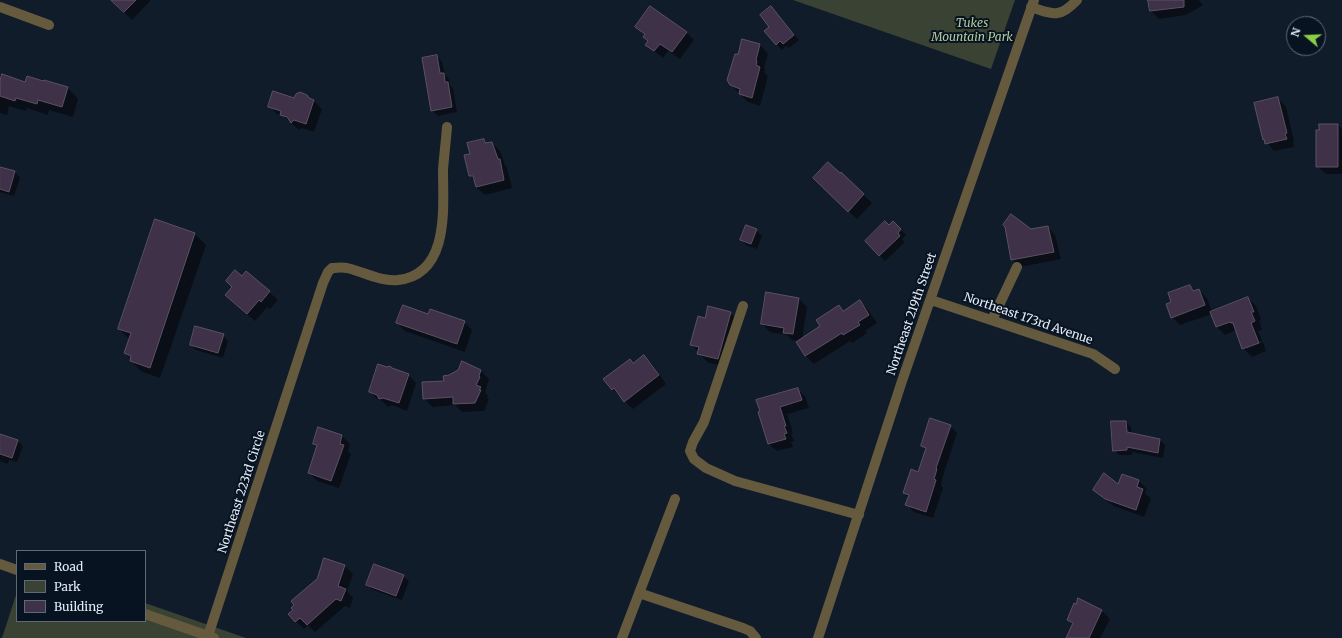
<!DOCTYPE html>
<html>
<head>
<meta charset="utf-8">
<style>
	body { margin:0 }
	#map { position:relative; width:1342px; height:638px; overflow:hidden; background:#111c2b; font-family:Merriweather,serif }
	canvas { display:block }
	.legend { position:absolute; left:16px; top:550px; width:130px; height:72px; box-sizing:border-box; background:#081321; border:1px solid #606a76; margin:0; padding:5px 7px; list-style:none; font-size:12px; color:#e4ecf6 }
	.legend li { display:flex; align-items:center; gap:8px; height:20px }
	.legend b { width:20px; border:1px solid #606a76 }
	.north { position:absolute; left:1286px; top:16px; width:40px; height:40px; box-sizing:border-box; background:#081321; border:1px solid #606a76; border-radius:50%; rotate:289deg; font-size:11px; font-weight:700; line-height:16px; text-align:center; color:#e4ecf6 }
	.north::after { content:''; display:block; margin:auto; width:14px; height:18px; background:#8ace47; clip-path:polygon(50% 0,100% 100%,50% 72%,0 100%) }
</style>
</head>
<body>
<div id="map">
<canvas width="1342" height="638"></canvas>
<ul class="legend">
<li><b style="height:5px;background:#655a3e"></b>Road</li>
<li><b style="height:11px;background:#3a4333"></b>Park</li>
<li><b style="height:11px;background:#3f3248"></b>Building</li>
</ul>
<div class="north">N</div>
</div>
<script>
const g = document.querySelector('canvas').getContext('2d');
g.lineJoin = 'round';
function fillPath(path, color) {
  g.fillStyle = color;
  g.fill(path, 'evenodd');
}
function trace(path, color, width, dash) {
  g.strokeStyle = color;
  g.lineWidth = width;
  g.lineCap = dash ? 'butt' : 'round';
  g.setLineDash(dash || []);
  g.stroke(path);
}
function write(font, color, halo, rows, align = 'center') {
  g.font = font + ' Merriweather,serif';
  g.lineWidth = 4;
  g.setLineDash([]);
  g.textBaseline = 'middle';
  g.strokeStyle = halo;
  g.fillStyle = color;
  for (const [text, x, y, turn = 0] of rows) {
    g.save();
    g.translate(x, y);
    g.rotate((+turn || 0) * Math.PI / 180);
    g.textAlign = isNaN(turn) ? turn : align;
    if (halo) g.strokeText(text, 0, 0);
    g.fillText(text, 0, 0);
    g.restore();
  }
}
fillPath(new Path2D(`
	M 793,0 L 1015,0 L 991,69 Z
	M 17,592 L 17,621 L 145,621 L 145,603 L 246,638 L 2,638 Z`), '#3a4333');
fillPath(new Path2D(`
	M 112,0 L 151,0 L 132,20 Z
	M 1149,0 L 1199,0 L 1203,5 L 1186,15 L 1159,19 L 1151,11 Z
	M 771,8 L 799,40 L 789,48 L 786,46 L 782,50 L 776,44 L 771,27 Z
	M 637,27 L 686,32 L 694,40 L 680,59 L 668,51 L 663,58 L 647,45 L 649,42 L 646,35 Z
	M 743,40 L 760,45 L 768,54 L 764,68 L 765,70 L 764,72 L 768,76 L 760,106 L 748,102 L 731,85 Z
	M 437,56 L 442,62 L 445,75 L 449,79 L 450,85 L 453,88 L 457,112 L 438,116 L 432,110 Z
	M 0,75 L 26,83 L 68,88 L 78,99 L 73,117 L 49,110 L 48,115 L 27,108 L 26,111 L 9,106 L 7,115 L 0,113 Z
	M 1278,98 L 1286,107 L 1294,141 L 1293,142 L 1294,147 L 1274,151 L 1264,139 Z
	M 295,99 L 313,100 L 322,109 L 314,132 L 302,128 L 299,130 L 283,116 L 278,115 L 269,106 Z
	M 1338,125 L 1342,129 L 1342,174 L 1326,174 L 1317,166 Z
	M 484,140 L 487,144 L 492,143 L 500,151 L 505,165 L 507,168 L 512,188 L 485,195 L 476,187 L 475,181 L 470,176 Z
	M 0,168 L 15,172 L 20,178 L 14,196 L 0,192 Z
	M 841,173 L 872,203 L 857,219 L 822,186 Z
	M 155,221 L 195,234 L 206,245 L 160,378 L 142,372 L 131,361 L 131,359 L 125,353 L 130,340 L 119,329 Z
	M 893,222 L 906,235 L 902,239 L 905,242 L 885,261 L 866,241 L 889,226 Z
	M 1048,227 L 1055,235 L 1061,259 L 1020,267 L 1012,259 L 1031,230 Z
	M 756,230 L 762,236 L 757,249 L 746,245 L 741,240 Z
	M 246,272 L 278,300 L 270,309 L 267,307 L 255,321 L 226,295 Z
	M 1190,286 L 1195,291 L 1199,290 L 1207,298 L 1212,312 L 1248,298 L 1256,306 L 1261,320 L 1259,321 L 1262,330 L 1258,331 L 1262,341 L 1246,347 L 1246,349 L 1263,342 L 1266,351 L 1252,357 L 1243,348 L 1236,330 L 1225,335 L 1217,327 L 1212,314 L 1180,325 L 1172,317 L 1172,303 Z
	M 799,299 L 807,307 L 802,339 L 822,327 L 839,306 L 844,311 L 860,301 L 868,310 L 877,323 L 865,331 L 867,333 L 852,343 L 850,341 L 814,364 L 806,356 L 797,341 L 792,340 L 787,335 L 770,332 L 762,324 Z
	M 730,313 L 738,321 L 726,367 L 707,362 L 691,344 L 706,319 Z
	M 464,322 L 472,330 L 465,352 L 405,331 L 397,323 Z
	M 223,335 L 228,341 L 223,358 L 196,350 L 191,345 Z
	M 644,356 L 652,364 L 666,384 L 633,409 L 612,389 L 633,364 Z
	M 463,362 L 481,371 L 489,379 L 485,392 L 488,396 L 487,398 L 489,399 L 484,411 L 462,412 L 455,405 L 432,407 L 424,398 L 445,382 L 449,376 L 459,370 Z
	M 408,375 L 416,383 L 407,411 L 392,405 L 388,407 L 382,401 L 378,400 L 370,392 Z
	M 797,389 L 805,396 L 809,408 L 787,414 L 793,433 L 791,434 L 794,441 L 791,442 L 793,447 L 777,451 L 769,444 L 761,411 Z
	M 1112,422 L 1126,422 L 1131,427 L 1132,434 L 1160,440 L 1165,445 L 1163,458 L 1132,452 L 1132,455 L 1119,455 L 1114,450 Z
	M 950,426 L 957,433 L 943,476 L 941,485 L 943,488 L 933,518 L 914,512 L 907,505 L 909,498 L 904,493 L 919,473 L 926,450 L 922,446 Z
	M 0,435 L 17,440 L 23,446 L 17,462 L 9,460 L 8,464 L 0,461 Z
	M 342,436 L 350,444 L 348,451 L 351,454 L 339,488 L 317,481 L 309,473 L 317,447 L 314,444 Z
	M 1139,481 L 1147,489 L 1145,493 L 1151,499 L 1144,517 L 1114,506 L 1102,498 L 1094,490 Z
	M 345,566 L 353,574 L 347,591 L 353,598 L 350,608 L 345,606 L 315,632 L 308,625 L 304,629 L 296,621 Z
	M 403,576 L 409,581 L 402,600 L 373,590 L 367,585 Z
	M 1076,605 L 1101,610 L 1110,619 L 1100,638 L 1067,638 L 1073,625 L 1068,620 Z`), '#0007');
const building = new Path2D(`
	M 111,0 L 136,0 L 124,12 Z
	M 1148,0 L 1184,0 L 1184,7 L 1150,11 Z
	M 650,6 L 687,32 L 672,52 L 660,44 L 654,51 L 645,45 L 648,41 L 643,37 L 645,34 L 635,27 Z
	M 771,6 L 794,35 L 783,44 L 780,41 L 776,45 L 764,31 L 769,27 L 760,15 Z
	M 742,39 L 760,44 L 756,60 L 757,61 L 756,65 L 760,67 L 752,98 L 739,94 L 740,89 L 730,85 L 727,80 L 735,54 L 738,54 Z
	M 437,55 L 440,73 L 444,73 L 445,82 L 448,82 L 452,107 L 431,111 L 422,58 Z
	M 2,74 L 25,82 L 27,76 L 43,81 L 44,80 L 68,87 L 62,107 L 38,100 L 37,104 L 16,98 L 15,101 L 0,96 L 0,81 Z
	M 273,91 L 294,98 L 296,94 L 300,92 L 307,95 L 309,98 L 314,100 L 306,124 L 294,120 L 291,123 L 287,117 L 280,115 L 281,111 L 268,107 Z
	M 1278,97 L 1287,133 L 1285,134 L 1287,139 L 1265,144 L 1264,139 L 1263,140 L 1254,103 Z
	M 1319,124 L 1338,124 L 1338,167 L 1316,167 L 1316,130 L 1319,130 Z
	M 484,139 L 485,143 L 492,142 L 498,159 L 500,159 L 504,180 L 476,187 L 473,176 L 469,176 L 464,155 L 470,154 L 467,143 Z
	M 828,162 L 840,173 L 841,172 L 864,194 L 848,212 L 813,178 Z
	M 0,167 L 15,171 L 9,192 L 0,189 Z
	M 1011,214 L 1031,229 L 1048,226 L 1054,252 L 1011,260 L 1005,227 L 1003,225 Z
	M 155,219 L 195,233 L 150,368 L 130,361 L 131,356 L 124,353 L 131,333 L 118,329 Z
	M 885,221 L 889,225 L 893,221 L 901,229 L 898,233 L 900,236 L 879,256 L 865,241 Z
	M 746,225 L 757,229 L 751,244 L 740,240 Z
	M 235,270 L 242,276 L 246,271 L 270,291 L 261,302 L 259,300 L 247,314 L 225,295 L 232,287 L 226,281 Z
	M 1190,285 L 1193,291 L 1199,289 L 1205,305 L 1171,318 L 1166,304 L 1171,302 L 1168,293 Z
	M 766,292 L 799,298 L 793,334 L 783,333 L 784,328 L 761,324 Z
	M 1248,297 L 1254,312 L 1251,312 L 1255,321 L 1251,323 L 1259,343 L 1242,349 L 1233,323 L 1231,323 L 1230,322 L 1216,327 L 1210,312 Z
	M 860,300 L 869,315 L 858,322 L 860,325 L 843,335 L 842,333 L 805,356 L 796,342 L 820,326 L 816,320 L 839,305 L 843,311 Z
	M 403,305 L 428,314 L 430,309 L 465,321 L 457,344 L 396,323 Z
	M 708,306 L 731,312 L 718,359 L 697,354 L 699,347 L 690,345 L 698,316 L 705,318 Z
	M 195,326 L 224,334 L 218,353 L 190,345 Z
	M 644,355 L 659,375 L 624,402 L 614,388 L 612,390 L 603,379 L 630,359 L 633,363 Z
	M 462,361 L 481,370 L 479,376 L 480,377 L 476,385 L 481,387 L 479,390 L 481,390 L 475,403 L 453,404 L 453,397 L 423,399 L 422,382 L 444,381 L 443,376 L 449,375 L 458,370 Z
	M 378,364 L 387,367 L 390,366 L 392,368 L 409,374 L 399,403 L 383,398 L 379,399 L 377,395 L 369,392 Z
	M 798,388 L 802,400 L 780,407 L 786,426 L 784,426 L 787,433 L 784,434 L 786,439 L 768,444 L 758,412 L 760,411 L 756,400 Z
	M 930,418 L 951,425 L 936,468 L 937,469 L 934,479 L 936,480 L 926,512 L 905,505 L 909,495 L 903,493 L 911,469 L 918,472 L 926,448 L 921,446 Z
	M 1111,421 L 1126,421 L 1127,432 L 1160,439 L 1158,453 L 1127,447 L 1127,450 L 1113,451 Z
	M 318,427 L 342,435 L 340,444 L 344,445 L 331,481 L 308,473 L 317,445 L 313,444 Z
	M 0,434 L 18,440 L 12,458 L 0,454 Z
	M 1104,473 L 1118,484 L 1122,474 L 1139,480 L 1137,487 L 1143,489 L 1136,510 L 1105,499 L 1093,490 Z
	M 324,558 L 345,565 L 338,586 L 346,589 L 341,601 L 336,599 L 307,625 L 300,618 L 295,622 L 288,614 L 293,610 L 291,608 L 294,605 L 291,601 L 317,579 Z
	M 374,564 L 404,575 L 396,596 L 366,585 Z
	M 1078,598 L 1102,610 L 1089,638 L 1066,638 L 1073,623 L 1067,620 L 1074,603 L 1076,604 Z`);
fillPath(building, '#3f3248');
trace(building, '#5c5164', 1);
trace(new Path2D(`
	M 0,7 L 49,25
	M 1031,7 C 1053,14 1059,19 1077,0
	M 931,300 L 1093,354 L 1115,369
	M 743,306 L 704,422 L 693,442 L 690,451 L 694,459 L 706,468 L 735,481 L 859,515
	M 992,320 L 1017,267
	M 0,564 L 17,570
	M 639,593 L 743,628 L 750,631 L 756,638
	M 145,614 L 214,638
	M 208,636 L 323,283 L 328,272 L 332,268 C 337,268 342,267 347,268 C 364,272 381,282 398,280 C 450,274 443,208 443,170 C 444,156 446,141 447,127
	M 622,638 L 675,499
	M 818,638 L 902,381 L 1034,0`), '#655a3e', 10);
write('italic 12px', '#b1cb9b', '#081321', [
	["Tukes",972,24],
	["Mountain Park",972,38]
]);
write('12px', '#e4ecf6', '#081321', [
	["Northeast 219th Street",912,314,-71],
	["Northeast 173rd Avenue",1028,319,19],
	["Northeast 223rd Circle",242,492,-72]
]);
</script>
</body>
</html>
